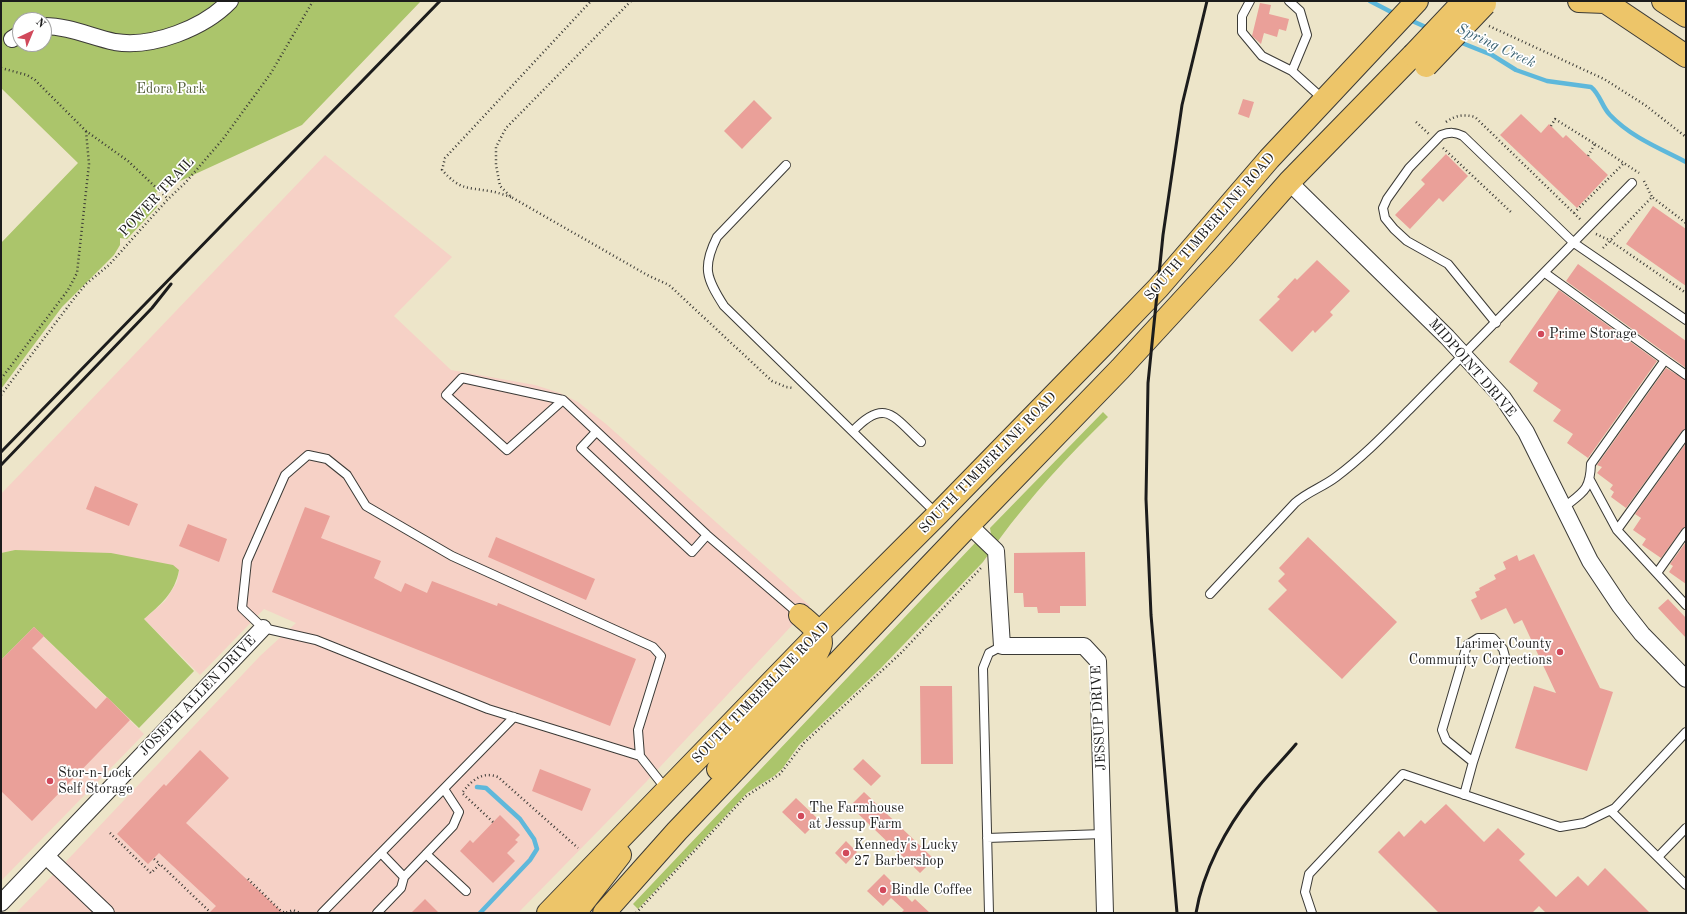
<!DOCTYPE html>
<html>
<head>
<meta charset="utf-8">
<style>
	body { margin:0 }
	#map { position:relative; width:1687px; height:914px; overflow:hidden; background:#ede5c9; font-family:"Old Standard TT",serif }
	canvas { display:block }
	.frame { position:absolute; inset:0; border:2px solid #1c1c1c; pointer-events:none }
	.north { position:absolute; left:12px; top:12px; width:40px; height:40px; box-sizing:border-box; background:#fff; border:1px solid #a4a4a4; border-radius:50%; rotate:44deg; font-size:11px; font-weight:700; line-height:16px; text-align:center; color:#1c1c1c }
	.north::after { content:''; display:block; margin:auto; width:14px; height:18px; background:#d1495b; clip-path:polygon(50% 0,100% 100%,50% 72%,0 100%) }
</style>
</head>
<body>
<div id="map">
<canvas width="1687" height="914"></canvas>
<div class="frame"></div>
<div class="north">N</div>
</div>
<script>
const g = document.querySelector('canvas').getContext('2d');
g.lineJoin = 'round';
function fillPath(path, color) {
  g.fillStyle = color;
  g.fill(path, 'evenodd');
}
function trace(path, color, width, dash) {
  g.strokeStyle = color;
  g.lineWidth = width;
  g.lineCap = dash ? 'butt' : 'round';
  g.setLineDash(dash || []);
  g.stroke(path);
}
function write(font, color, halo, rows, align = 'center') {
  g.font = font + ' "Old Standard TT",serif';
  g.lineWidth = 3.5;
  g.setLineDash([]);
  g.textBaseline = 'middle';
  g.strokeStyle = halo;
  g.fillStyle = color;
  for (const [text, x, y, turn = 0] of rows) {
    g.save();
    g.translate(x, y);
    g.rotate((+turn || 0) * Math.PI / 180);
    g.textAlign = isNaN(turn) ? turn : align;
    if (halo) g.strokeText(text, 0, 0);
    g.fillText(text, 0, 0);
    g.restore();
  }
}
fillPath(new Path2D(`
	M 325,155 L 452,257 L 394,316 L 451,370 L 535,385 L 560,393 L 578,402 L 606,424 L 810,606 L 646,782 L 518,913 L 16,913 L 75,852 L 260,656 L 296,623 L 264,609 L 200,675 L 144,619 L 165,601 L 177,582 L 179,571 L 15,550 L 1,553 L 1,494 Z
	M 34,627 L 144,734 L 1,881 L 1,660 Z`), '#f6d1c6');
fillPath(new Path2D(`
	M 1,1 L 421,1 L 302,125 L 156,192 L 158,199 L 157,207 L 127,239 L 120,238 L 120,245 L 114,255 L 62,307 L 1,389 L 1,243 L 78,163 L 1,88 ZM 20,20 L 44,20 L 44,44 L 20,44 Z
	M 1103,412 L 1108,417 C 1068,456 1031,496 998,541 L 991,534 L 990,528 Z
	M 975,543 L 979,543 L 990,552 L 983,562 L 881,668 L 799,745 L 782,769 L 774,776 L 747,793 L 638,909 L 633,904 Z
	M 15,550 L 111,553 L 173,565 L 179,570 C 175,593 160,605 144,619 L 194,671 L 139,728 L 34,627 L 1,660 L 1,553 Z`), '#abc56b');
trace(new Path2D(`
	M 1370,1 L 1395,14
	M 1408,19 L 1430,29
	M 1457,41 L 1492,55 L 1516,70 L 1547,81 L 1591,87 C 1600,94 1602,107 1610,115 C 1631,137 1659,148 1686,162
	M 477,787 L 486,788 L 520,819 L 534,839 L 537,849 L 530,860 L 480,913`), '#5eb8db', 4.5);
fillPath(new Path2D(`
	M 1260,3 L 1271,5 L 1269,14 L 1289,19 L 1286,31 L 1279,29 L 1277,37 L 1264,33 L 1261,44 L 1252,36 Z
	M 1243,99 L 1254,102 L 1249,118 L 1238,114 Z
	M 754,100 L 772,118 L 742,149 L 724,131 Z
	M 1521,114 L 1541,133 L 1549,124 L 1563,138 L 1566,135 L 1608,175 L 1577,208 L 1500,135 Z
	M 1446,154 L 1468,176 L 1443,202 L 1439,198 L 1410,229 L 1395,215 L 1425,184 L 1421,180 Z
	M 1653,206 L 1686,229 L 1686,286 L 1626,244 Z
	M 1317,260 L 1350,291 L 1330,312 L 1333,315 L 1315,333 L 1313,330 L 1292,352 L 1259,320 L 1280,299 L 1277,297 L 1295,278 L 1297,280 Z
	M 1578,264 L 1686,341 L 1686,368 L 1566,281 Z
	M 1559,290 L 1657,361 L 1588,458 L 1567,443 L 1573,434 L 1553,421 L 1561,410 L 1533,391 L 1538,383 L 1509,362 Z
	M 1666,368 L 1686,380 L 1686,429 L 1682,431 L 1626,508 L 1611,497 L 1614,492 L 1610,489 L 1613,485 L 1597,473 L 1602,467 L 1597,465 Z
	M 1686,443 L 1686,527 L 1682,529 L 1661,558 L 1642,545 L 1646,539 L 1633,530 L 1641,518 L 1635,514 Z
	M 95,486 L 138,504 L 129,526 L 86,509 Z
	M 305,507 L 330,516 L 321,538 L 381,561 L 374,578 L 401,592 L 405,583 L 427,593 L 432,581 L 497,606 L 498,603 L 636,659 L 610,726 L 272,592 Z
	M 188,524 L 227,539 L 219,562 L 179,546 Z
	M 496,537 L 595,579 L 586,600 L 488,557 Z
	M 1308,537 L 1397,622 L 1342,679 L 1268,609 L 1287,590 L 1278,581 L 1285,574 L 1279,568 Z
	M 1686,542 L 1686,584 L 1669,572 L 1673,566 L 1670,564 Z
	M 1085,552 L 1086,606 L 1060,606 L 1060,613 L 1038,613 L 1037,607 L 1024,607 L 1023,593 L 1014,593 L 1014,553 Z
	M 1534,554 L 1600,688 L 1613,692 L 1587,771 L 1515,748 L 1534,686 L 1556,693 L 1522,620 L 1514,624 L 1506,608 L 1481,620 L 1471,600 L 1477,597 L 1475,592 L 1480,590 L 1479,588 L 1496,579 L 1494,575 L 1506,569 L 1503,562 L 1517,555 L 1519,561 Z
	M 1668,599 L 1686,618 L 1686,638 L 1658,608 Z
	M 34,627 L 44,636 L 32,648 L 96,709 L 107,697 L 130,720 L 32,821 L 1,791 L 1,660 Z
	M 920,686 L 952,686 L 953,764 L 921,764 Z
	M 200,750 L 229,778 L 186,823 L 283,913 L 209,913 L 216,906 L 159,853 L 148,864 L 117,834 L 164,784 L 166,786 Z
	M 863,759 L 881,776 L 871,786 L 853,769 Z
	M 540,769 L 591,789 L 582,811 L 532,791 Z
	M 864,792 L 934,859 L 920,873 L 850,806 Z
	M 796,798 L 819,820 L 805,834 L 782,812 Z
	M 1446,804 L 1484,842 L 1498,828 L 1525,854 L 1519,860 L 1556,897 L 1578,876 L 1588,886 L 1605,868 L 1650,913 L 1546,913 L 1539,906 L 1532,913 L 1439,913 L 1378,852 L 1399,831 L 1404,837 L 1421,820 L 1425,824 Z
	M 500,815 L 520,835 L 515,840 L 518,842 L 507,853 L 515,861 L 493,883 L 460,851 L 470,840 L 473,843 Z
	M 846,841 L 857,852 L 846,864 L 835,853 Z
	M 884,874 L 912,902 L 915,899 L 930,913 L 901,913 L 904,910 L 891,898 L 883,906 L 867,891 Z
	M 425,899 L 439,913 L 411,913 Z`), '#eaa099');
const service = new Path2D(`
	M 1250,1 L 1242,16 L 1242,32 L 1262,56 L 1292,71 L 1323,99
	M 1289,1 L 1300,11 L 1307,35 L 1292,71
	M 786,165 L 717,237 C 702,267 706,278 724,306 L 937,514
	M 1545,273 L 1665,360 L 1591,464 C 1590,491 1583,492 1563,508
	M 1496,323 L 1448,264 L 1407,241 L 1394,229 L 1385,218 L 1383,208 L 1387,199 L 1409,168 L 1441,135 C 1450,132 1455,132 1463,136 L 1574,243 L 1686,320
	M 1665,360 L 1686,375
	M 563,400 L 507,450 L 446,395 L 462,378 L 563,400 L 707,535 L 799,614
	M 853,431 C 885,397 894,417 921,442
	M 596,432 L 581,448 L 692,552 L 707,535
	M 1590,480 L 1617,530 L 1686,605
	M 1617,530 L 1686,434
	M 1657,573 L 1686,532
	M 1210,594 L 1295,503 C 1307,492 1323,487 1336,477 C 1363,457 1387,432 1411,408 L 1632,183
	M 640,756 L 488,709 L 316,640 L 263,628 L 242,608 L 247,561 L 285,475 L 308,455 L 327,459 L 347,475 L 366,506 L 452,556 L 653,647 L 661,656 L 638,730 L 640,756 L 666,789
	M 1464,795 L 1473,762 L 1506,660 L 1503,649 L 1493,638 L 1478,638 L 1467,645 L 1442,730 L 1446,740 L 1473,762
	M 1611,811 L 1686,885
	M 987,838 L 1103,834
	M 426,854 L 466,891
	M 1658,857 L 1686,828
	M 404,877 L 453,826 L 459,812 L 444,789
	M 322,913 L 514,717
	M 377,913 L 401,888 L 404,877 L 381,853
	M 989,913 L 983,668 L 989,653 L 1002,646
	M 1312,913 L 1305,892 L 1309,874 L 1403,774 L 1560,827 L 1584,823 L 1615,808 L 1686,732`);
const minor = new Path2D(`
	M 44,26 C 69,26 91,37 115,42 C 153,48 204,28 230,1
	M 12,39 L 20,34
	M 1289,182 L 1447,337 L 1503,398 L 1526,432 L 1590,561 L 1620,606 L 1642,634 L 1686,679
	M 969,525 L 996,551 L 1002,646 L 1084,646 L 1098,661 L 1105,913
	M 46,856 L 106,913
	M 1,903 L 263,628`);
const primary = new Path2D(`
	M 1579,1 L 1605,2
	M 1604,1 L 1686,56
	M 1663,1 L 1686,16
	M 718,769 C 736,746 820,664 821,643 C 821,631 808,622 800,615
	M 548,913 L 819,633 L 938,514 L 1104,344 L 1158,288 L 1269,159 L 1417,1
	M 575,913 L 620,855
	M 604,913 L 677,831 L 969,525 L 1120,369 L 1223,257 L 1289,182 L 1413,55`);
trace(service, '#3b3a36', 10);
trace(minor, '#3b3a36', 18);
trace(primary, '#3b3a36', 24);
trace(new Path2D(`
	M 631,1 L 506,128 L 496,147 L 496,165 L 500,186 L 511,197 L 649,276 L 669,285 L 772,381 L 786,387 L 793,388
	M 1489,26 L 1604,79 L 1645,105 L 1686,137
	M 1,68 L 27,75 L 35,80 L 86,131 L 128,161 L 168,199
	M 1416,122 L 1429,134
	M 1446,122 C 1456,115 1464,114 1475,117 L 1581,220
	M 1551,126 L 1555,119 L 1595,144 L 1588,156
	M 1595,144 L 1639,173
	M 1443,148 L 1511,212
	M 1644,181 L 1652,197
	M 511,197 C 504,195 497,192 489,191 C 466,187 460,190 442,170 L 445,158 L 591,1
	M 1574,213 L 1624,163
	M 1596,234 L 1609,240 L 1686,293
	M 1603,248 L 1652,197 L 1686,223
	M 1,379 L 68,290 L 77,273 L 89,164 L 86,131
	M 1,395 L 76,296 L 86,284 L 109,265 L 168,199 L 186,182 L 223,139 L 271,73 L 313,1
	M 493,822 L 462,793 C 472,780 482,771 498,777 L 578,848
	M 110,833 L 151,873 L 160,864 L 210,912
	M 154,859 L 160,864
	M 248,879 L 281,911 L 285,913 L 293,910 L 300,913
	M 636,913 L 745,797 L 780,774 L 804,743 L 901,653 L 981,568`), '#3b3a36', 2.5, [1, 3]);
trace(service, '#fff', 8);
trace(minor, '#fff', 16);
trace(primary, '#edc569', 22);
trace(new Path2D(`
	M 1,452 L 440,1
	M 1,465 L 152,308 L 171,284
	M 1177,913 L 1151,615 L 1146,499 L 1148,383 L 1163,235 L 1182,105 L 1207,1
	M 1196,913 C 1203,871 1226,828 1252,795 C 1265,777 1282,761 1296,744`), '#1c1c1c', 3);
const primaryBridge = new Path2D(`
	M 1413,55 L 1464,1
	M 1426,66 L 1485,4`);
trace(primaryBridge, '#3b3a36', 24, []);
trace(primaryBridge, '#edc569', 22);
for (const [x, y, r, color] of [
	[1541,334,4,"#d1495b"],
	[1560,652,4,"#d1495b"],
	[50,781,4,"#d1495b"],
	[801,816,4,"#d1495b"],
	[846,853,4,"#d1495b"],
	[883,890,4,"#d1495b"]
]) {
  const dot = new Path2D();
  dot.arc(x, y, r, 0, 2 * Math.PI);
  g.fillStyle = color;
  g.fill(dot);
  trace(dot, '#fff', 1.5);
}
write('14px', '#55603c', '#fff', [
	["Edora Park",171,89]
]);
write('14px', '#1c1c1c', '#fff', [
	["POWER TRAIL",157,197,-47],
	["SOUTH TIMBERLINE ROAD",1210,227,-49],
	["MIDPOINT DRIVE",1472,368,49],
	["SOUTH TIMBERLINE ROAD",988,463,-46],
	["SOUTH TIMBERLINE ROAD",761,693,-46],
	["JOSEPH ALLEN DRIVE",198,696,-46],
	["JESSUP DRIVE",1099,718,-93]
]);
write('14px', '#1c1c1c', '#fff', [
	["Prime Storage",1549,334],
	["Larimer County",1552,644,"right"],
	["Community Corrections",1552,660,"right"],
	["Stor-n-Lock",58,773],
	["Self Storage",58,789],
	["The Farmhouse",809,808],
	["at Jessup Farm",809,824],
	["Kennedy's Lucky",854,845],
	["27 Barbershop",854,861],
	["Bindle Coffee",891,890]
], 'left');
write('italic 15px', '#3a6272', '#fff', [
	["Spring Creek",1496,46,25]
]);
</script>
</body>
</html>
